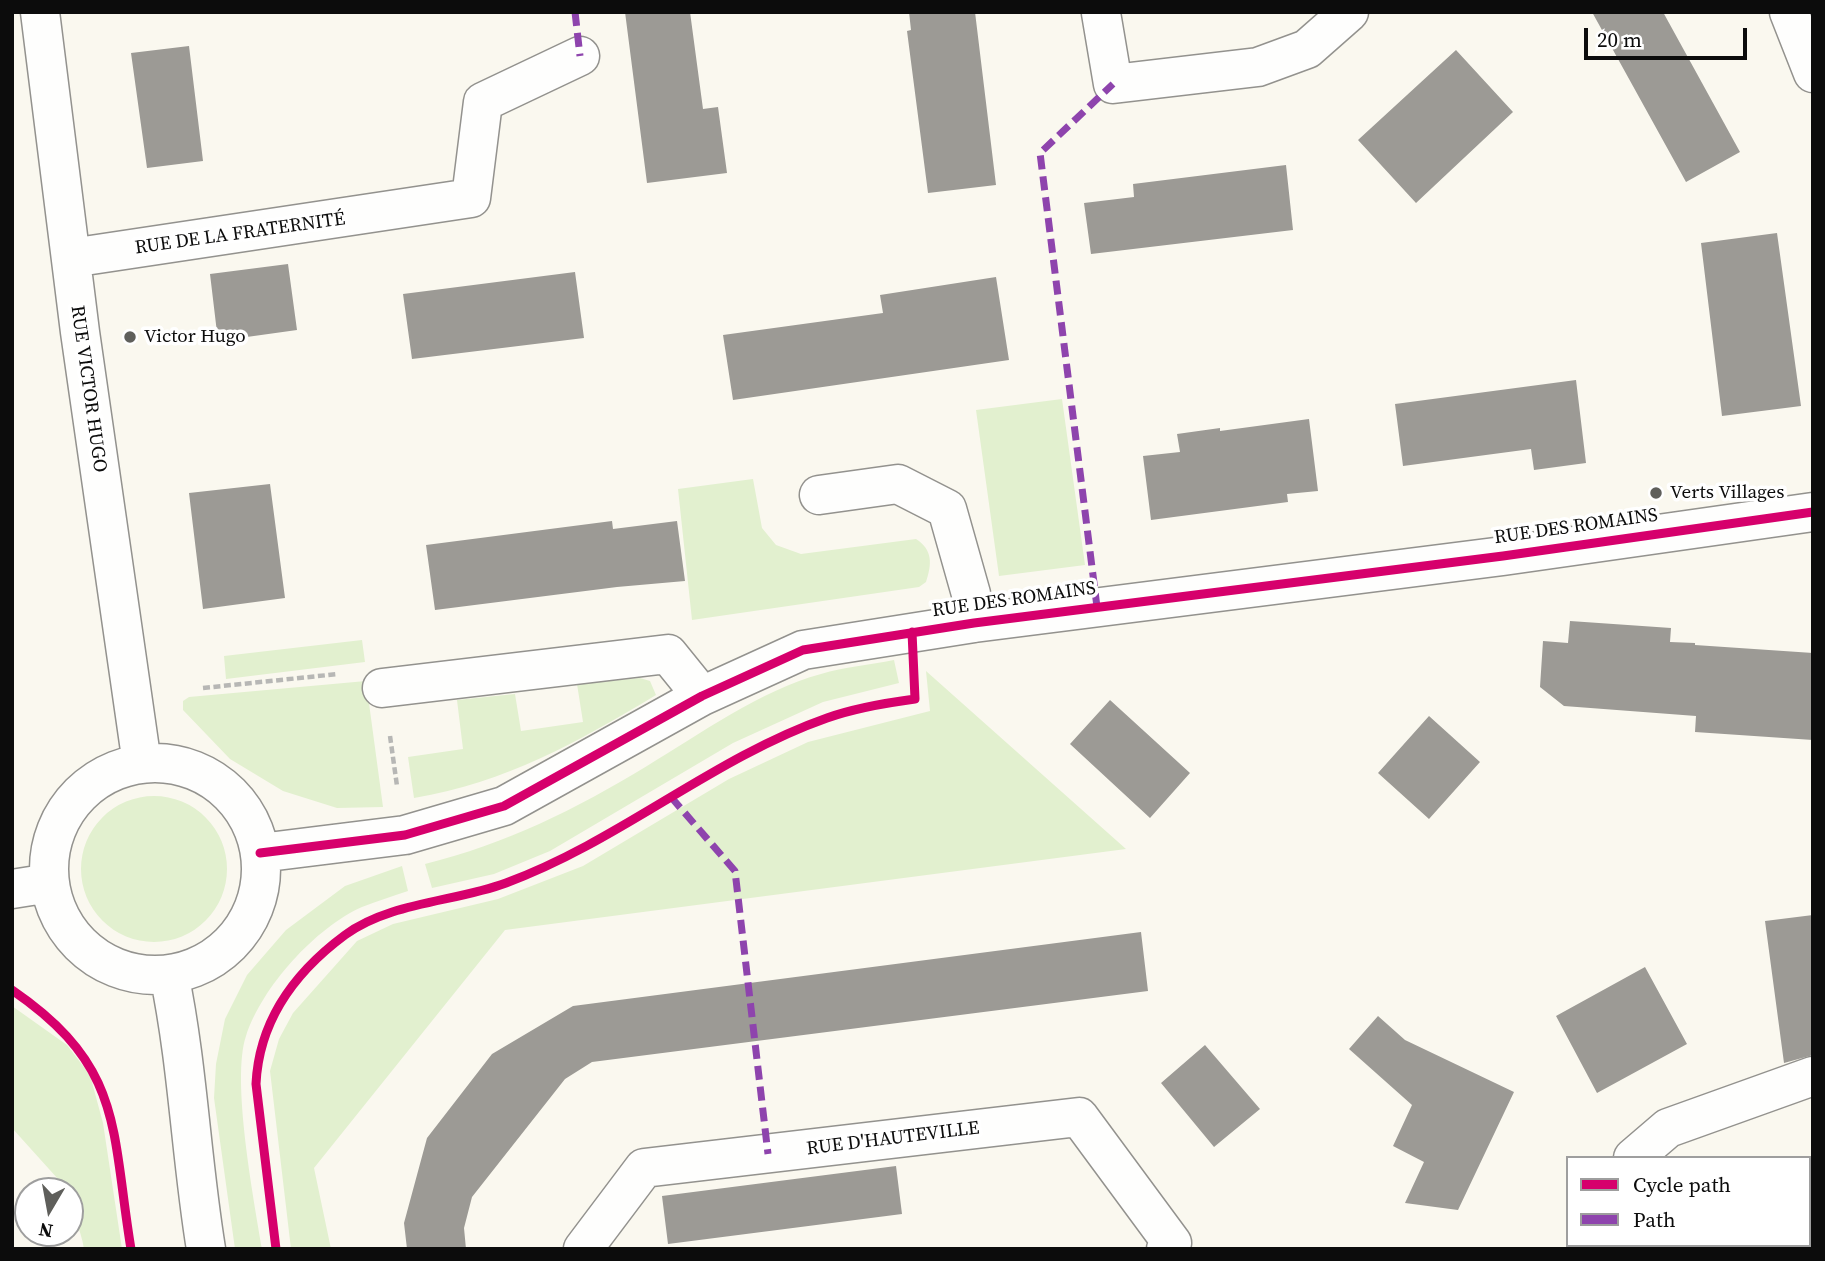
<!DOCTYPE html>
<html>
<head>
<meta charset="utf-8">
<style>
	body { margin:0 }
	#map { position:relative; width:1825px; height:1261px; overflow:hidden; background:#faf8ef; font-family:"Source Serif 4",serif }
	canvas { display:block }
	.frame { position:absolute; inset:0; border:14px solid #0c0c0c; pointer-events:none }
	.legend { position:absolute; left:1566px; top:1156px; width:245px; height:91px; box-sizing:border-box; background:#fff; border:2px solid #9e9e9e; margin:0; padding:9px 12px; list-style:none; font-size:21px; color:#0c0c0c }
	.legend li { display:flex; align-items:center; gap:14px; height:35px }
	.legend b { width:35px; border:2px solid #9e9e9e }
	.north { position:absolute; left:14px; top:1177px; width:70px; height:70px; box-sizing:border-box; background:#fff; border:2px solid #9e9e9e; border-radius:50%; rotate:190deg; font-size:19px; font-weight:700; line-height:28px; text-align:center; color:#0c0c0c }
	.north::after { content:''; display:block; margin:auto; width:24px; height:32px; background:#5f5f5b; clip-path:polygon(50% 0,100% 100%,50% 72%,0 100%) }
	.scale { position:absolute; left:1584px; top:28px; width:163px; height:32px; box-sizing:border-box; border:4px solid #0c0c0c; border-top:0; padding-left:9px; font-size:21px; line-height:24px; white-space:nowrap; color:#0c0c0c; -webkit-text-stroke:5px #fff; paint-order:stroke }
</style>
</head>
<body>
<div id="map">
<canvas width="1825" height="1261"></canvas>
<div class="frame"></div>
<ul class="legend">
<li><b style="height:9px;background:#d6006c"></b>Cycle path</li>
<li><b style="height:9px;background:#8e44ad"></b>Path</li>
</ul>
<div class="north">N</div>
<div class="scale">20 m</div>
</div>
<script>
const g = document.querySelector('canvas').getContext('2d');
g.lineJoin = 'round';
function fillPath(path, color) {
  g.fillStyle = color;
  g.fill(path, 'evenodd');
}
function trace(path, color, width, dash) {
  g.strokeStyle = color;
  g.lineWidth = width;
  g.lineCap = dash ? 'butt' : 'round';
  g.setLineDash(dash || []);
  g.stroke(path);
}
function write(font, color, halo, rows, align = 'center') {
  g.font = font + ' "Source Serif 4",serif';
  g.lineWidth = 7;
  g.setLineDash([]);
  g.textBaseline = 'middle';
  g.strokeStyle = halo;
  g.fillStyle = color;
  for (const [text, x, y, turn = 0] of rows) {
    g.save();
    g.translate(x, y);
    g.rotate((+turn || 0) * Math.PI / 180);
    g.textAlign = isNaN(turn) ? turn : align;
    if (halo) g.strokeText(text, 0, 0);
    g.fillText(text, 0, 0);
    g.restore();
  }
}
fillPath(new Path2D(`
	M 1062,399 L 1085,565 L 999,576 L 976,410 Z
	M 753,479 L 762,528 L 776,545 L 801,554 L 916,539 C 933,550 932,564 926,582 L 919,587 L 692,620 L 678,489 Z
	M 362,640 L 365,662 L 226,679 L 224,656 Z
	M 894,660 L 899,683 L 823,702 L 733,743 L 550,851 L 494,874 L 432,888 L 425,864 C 506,844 576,809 647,766 C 700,734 761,690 821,674 C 844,667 870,665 894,660 Z
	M 926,671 L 1126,849 L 505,930 L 314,1168 L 331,1249 L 291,1249 L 270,1071 L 279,1039 L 293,1013 L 357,941 L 393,924 L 498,899 L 583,866 L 729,779 L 808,742 L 930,711 Z
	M 640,678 L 650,681 L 656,695 C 576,743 507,782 414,798 L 408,757 L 463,749 L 457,700 L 515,694 L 521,731 L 583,722 L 577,684 Z
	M 366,681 L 383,807 L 337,808 L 283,791 L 230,759 L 183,710 L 183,701 L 189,697 Z
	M81 869a73 73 0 1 1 146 0a73 73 0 1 1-146 0Z
	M 402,866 L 408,891 C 393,896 377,901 362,907 C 315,928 262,987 246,1036 C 231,1080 254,1200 262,1249 L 235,1249 L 214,1098 L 216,1064 L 225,1019 L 247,975 L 286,930 L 345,886 Z
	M 12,1006 L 67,1045 L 90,1075 L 103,1123 L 122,1249 L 84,1249 C 81,1228 70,1211 70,1191 L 64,1191 L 58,1179 L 12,1128 Z`), '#e2f0cf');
fillPath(new Path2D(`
	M 625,12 L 690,12 L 703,109 L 718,107 L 727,173 L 647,183 Z
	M 909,12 L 975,12 L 996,185 L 928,193 L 907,31 L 911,30 Z
	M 1592,12 L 1663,12 L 1740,152 L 1686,182 Z
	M 189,46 L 203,161 L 147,168 L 131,53 Z
	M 1456,50 L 1513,112 L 1416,203 L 1358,140 Z
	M 1286,165 L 1293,230 L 1091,254 L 1084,203 L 1134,197 L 1133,184 Z
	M 1777,233 L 1801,406 L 1722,416 L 1701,243 Z
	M 288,264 L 297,330 L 218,341 L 210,274 Z
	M 575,272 L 584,338 L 412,359 L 403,294 Z
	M 996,277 L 1009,360 L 733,400 L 723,335 L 883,313 L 880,295 Z
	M 1576,380 L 1586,463 L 1534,470 L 1531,449 L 1403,466 L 1395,404 Z
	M 1309,419 L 1318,491 L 1287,494 L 1288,502 L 1151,520 L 1143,456 L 1180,452 L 1177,434 L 1220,428 L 1220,431 Z
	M 270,484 L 285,598 L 203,609 L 189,493 Z
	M 612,521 L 613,529 L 677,521 L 685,581 L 617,587 L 435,610 L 426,545 Z
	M 1570,621 L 1671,628 L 1670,642 L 1695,643 L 1695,645 L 1813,653 L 1813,740 L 1695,732 L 1696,716 L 1564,706 L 1540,687 L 1543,641 L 1568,643 Z
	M 1110,700 L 1190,773 L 1150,818 L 1070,744 Z
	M 1429,716 L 1480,762 L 1429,819 L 1378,773 Z
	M 1813,915 L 1813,1055 L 1784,1063 L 1765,921 Z
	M 1141,932 L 1148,991 L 592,1062 L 565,1079 L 472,1197 L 464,1228 L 466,1249 L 407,1249 L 404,1223 L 427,1138 L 492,1054 L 573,1006 Z
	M 1645,967 L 1687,1044 L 1597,1093 L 1556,1016 Z
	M 1378,1016 L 1405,1040 L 1514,1092 L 1458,1210 L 1405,1203 L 1424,1162 L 1393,1146 L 1412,1105 L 1349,1049 Z
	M 1205,1045 L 1260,1109 L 1214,1147 L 1161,1083 Z
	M 896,1166 L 902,1214 L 668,1244 L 662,1196 Z`), '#9c9a95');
const minor = new Path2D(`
	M 40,12 L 80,332 L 142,764
	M 1789,12 L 1813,73
	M 1101,13 L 1113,84 L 1258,67 L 1307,49 L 1349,12
	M 71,258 L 471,198 L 483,102 L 580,56
	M 819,495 L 898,484 L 947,509 L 971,594 L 974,623
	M 382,688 L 668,654 L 702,696
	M49 869a106 106 0 1 1 212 0a106 106 0 1 1-212 0Z
	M 260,853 L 405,835 L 504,806 L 702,696 L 803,650 L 974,623 L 1503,556 L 1813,512
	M 12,889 L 50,883
	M 169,974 C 188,1065 191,1158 206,1249
	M 1633,1158 L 1668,1128 L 1813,1076
	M 1629,1245 L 1630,1249
	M 583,1249 L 644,1168 L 1079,1117 L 1172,1243 L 1166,1249`);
trace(minor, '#93928e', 41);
trace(new Path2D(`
	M 203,688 L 338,674
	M 390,736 L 397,786`), '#b7b7b5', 4.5, [7, 3.5]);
trace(minor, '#fefefd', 38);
trace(new Path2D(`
	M 575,12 L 580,56
	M 1097,607 L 1040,153 L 1113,84
	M 671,797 L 735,871 L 768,1154`), '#8e44ad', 7, [14, 7]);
trace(new Path2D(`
	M 260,853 L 405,835 L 504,806 L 702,696 L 803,650 L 974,623 L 1503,556 L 1813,512
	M 12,990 C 124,1067 111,1128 131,1249
	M 276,1249 L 256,1084 C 259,1021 295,972 345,935 C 390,902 455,902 506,883 C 620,841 713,758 827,718 C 855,708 885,703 915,699 L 912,632`), '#d6006c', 9);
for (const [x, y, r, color] of [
	[130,337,7,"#5f5f5b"],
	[1656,493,7,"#5f5f5b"]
]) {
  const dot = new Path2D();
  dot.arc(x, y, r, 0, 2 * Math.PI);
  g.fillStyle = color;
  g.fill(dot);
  trace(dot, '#fff', 2.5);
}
write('19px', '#0c0c0c', '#fff', [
	["RUE DE LA FRATERNITÉ",240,234,-8],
	["RUE VICTOR HUGO",88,389,82],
	["RUE DES ROMAINS",1576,527,-8],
	["RUE DES ROMAINS",1014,600,-8],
	["RUE D'HAUTEVILLE",893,1139,-7]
]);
write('19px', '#0c0c0c', '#fff', [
	["Victor Hugo",144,337],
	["Verts Villages",1670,493]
], 'left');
</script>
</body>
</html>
